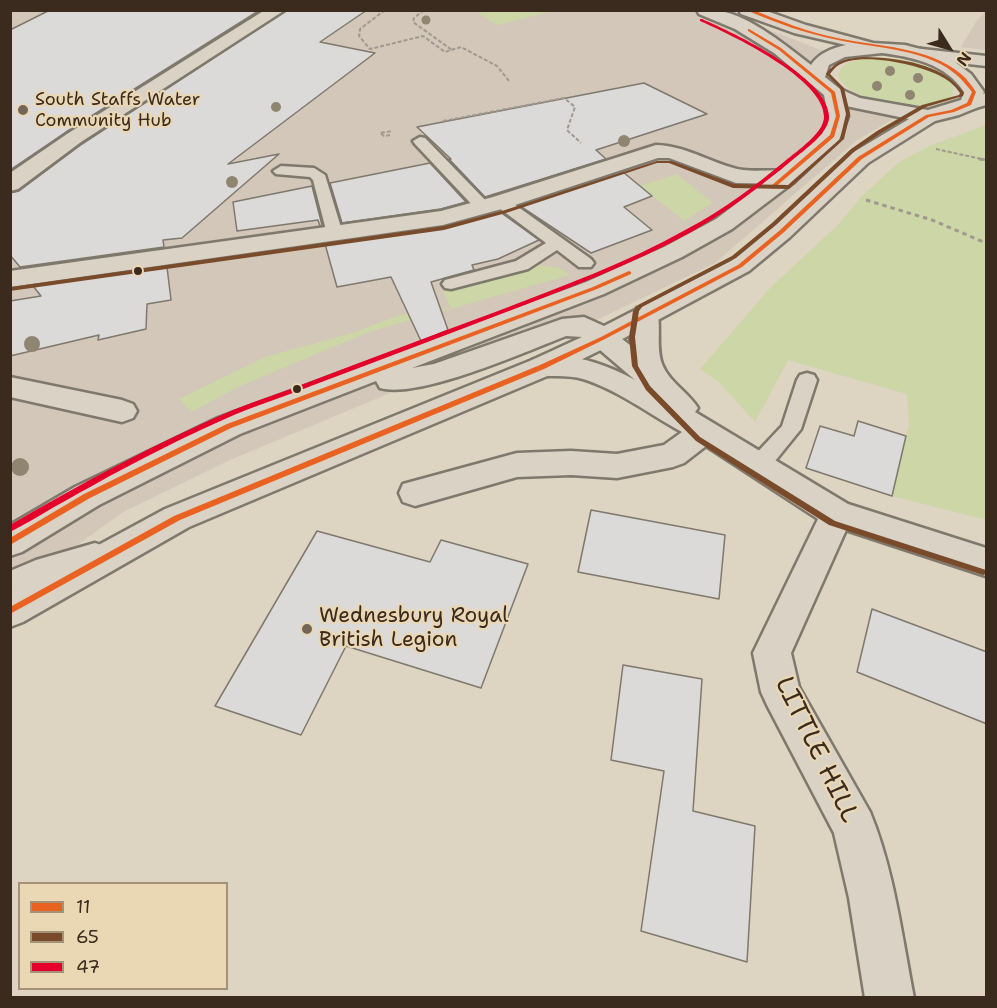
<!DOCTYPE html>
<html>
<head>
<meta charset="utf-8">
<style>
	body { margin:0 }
	#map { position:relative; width:997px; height:1008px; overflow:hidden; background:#ddd4c1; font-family:"Shantell Sans",sans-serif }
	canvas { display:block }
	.frame { position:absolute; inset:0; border:12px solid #3b2a1e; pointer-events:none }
	.legend { position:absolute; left:18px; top:882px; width:210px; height:108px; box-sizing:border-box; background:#ead7b4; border:2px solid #a49278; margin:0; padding:8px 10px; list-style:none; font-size:18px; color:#3b2a1e }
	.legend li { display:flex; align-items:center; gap:12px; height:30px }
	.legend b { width:30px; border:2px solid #a49278 }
	.north { position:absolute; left:919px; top:18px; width:60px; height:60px; -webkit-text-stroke:4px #ead7b4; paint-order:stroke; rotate:127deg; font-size:16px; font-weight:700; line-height:24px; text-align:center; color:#3b2a1e }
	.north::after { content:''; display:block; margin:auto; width:21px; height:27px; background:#3b2a1e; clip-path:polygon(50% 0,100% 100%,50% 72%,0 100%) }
</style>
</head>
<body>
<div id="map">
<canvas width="997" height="1008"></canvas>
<div class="frame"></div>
<ul class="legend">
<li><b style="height:8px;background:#e96222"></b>11</li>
<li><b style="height:8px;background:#7a4b2a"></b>65</li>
<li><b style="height:8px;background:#e4002b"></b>47</li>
</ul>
<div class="north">N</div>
</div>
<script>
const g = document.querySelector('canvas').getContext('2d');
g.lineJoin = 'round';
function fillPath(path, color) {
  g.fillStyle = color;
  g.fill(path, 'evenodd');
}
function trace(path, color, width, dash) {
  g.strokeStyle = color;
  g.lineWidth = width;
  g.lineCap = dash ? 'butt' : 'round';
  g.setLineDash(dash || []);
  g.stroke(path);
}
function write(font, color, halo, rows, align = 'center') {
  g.font = font + ' "Shantell Sans",sans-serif';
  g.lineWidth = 4.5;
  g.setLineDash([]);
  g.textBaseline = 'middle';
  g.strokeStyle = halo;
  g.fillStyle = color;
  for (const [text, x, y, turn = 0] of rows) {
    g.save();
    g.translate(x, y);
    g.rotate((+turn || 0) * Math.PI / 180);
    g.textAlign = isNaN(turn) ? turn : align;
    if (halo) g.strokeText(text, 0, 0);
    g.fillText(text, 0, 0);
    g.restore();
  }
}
fillPath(new Path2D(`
	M 11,11 L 720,11 L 834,55 L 824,60 L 823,85 L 903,113 L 856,141 L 715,263 L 584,326 L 438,373 L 230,460 L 123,512 L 36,575 L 11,588 Z
	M 986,11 L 986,50 L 961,47 L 976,22 Z`), '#d2c7b9');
fillPath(new Path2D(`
	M 484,10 L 553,10 L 553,11 L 497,25 L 478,13 Z
	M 873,57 C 901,58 936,61 953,86 L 953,95 C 927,118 855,107 838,76 C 842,60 859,59 873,57 Z
	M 986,125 L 986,520 L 892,496 L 909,424 L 907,394 L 788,360 L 755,422 L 719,382 L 700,369 L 771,287 L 839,224 L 860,198 L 899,162 L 927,147 Z
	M 677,174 L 713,203 L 684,221 L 640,186 Z
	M 530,264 L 560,268 L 570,275 L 369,332 L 240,386 L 191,412 L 179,399 L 265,357 L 352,333 L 400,315 L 451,308 L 442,290 L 497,277 Z`), '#ccd6a6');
const building = new Path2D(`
	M 50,10 L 260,10 L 66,132 L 10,170 L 10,30 Z
	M 287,10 L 367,10 L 320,42 L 375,53 L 228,164 L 279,154 L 182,238 L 163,240 L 164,247 L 20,267 L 10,255 L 10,193 L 19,191 L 82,144 Z
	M 644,83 L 707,114 L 596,150 L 606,159 L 485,197 L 449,159 L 451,159 L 417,127 Z
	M 430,163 L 466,202 L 441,209 L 342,223 L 330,183 Z
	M 623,172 L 652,196 L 624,207 L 652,230 L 591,253 L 520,206 Z
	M 312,186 L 322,225 L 320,226 L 318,220 L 237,231 L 233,202 Z
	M 500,212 L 539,240 L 498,259 L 472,265 L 474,270 L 431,282 L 448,330 L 421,341 L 391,277 L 337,287 L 325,244 L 444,227 Z
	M 167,267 L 171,300 L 147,304 L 146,329 L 98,340 L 99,335 L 10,356 L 10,301 L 41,296 L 33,286 Z
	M 858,421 L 906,436 L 892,496 L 806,468 L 820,426 L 854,436 Z
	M 591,510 L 725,535 L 719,599 L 578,572 Z
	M 317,531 L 430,562 L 441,540 L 528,564 L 481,688 L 346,646 L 301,735 L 215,706 Z
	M 872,609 L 987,652 L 987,724 L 857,672 Z
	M 623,665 L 702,679 L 693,811 L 755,826 L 747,962 L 641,931 L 664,771 L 611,760 Z`);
fillPath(building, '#dbdad9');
trace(building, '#7f786c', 1.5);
const service = new Path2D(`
	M 420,137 L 425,138 L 489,204 L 491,207 L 489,210 L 477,210 L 415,144 L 413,141 Z
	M 281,166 L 314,168 L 325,175 L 343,234 L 341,237 L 335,239 L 327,234 L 313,180 L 310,177 L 276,174 L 273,171 Z
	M 501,197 L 507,199 L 591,259 L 594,263 L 591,267 L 579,267 L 557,250 L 528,269 L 451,289 L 445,288 L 442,284 L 445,280 L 516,261 L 546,243 L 495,205 L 493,202 Z
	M 807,373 L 814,375 L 817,380 L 801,429 L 767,471 L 759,473 L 751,471 L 748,465 L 751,459 L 782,426 L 797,380 L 800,375 Z`);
const pedestrian = new Path2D(`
	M 265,10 L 285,10 L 81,142 L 18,189 L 10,191 L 10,173 L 67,134 Z`);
const minor = new Path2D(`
	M 646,306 L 655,308 C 663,319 655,346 662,364 C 669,382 688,392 698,408 L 695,412 L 848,504 L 986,548 L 986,576 L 846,530 L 791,653 L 799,687 L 870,812 C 894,870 902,936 914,998 L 865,998 L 849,898 L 834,833 L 767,705 L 761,692 L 753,653 L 818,519 L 706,446 L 684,463 L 673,467 L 617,478 L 571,475 L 517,477 L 415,506 L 403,502 L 399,493 L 403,484 L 517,453 L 571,451 L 617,454 L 664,445 L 682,432 C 651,415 616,389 583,379 C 567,374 548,378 532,374 L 528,367 L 532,360 C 567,350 604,363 635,380 L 593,344 L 589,338 L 593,332 C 610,327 617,335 630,345 L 633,314 L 637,308 Z
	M 10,377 L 122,400 L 133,404 L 137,411 L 133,418 L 122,422 L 10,397 Z`);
const tertiary = new Path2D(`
	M 656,145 C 686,146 709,162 737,169 C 755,173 775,168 794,172 L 797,177 L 794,182 L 786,184 L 736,183 L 669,158 L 658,158 L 509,207 L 443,225 L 10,287 L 10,271 L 441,211 L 493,197 Z
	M 95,543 L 107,547 L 112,557 L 107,567 L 47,586 L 10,603 L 10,571 L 36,560 Z`);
const primary = new Path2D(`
	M 913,48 L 986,56 L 986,66 L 907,57 L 904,53 L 907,49 Z
	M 986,93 L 986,105 L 969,110 L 962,108 L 959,104 L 962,100 Z`);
const trunk = new Path2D(`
	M 697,10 C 704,10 714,9 721,11 C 751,17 787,46 811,65 C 819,53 832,48 846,45 L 794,33 L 741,14 L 739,10 L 764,10 L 806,25 L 873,43 L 905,45 L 935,53 L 955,62 L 971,74 L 984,92 L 976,108 L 959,115 L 935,121 L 868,163 L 790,237 L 749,271 L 613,344 L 552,374 L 189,527 L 23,622 L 10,627 L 10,593 L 165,509 L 532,360 L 582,337 L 566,336 C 525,352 419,399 380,388 L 376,381 L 240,434 L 99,505 L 22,552 L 10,556 L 10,525 L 75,487 L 218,418 L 586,282 L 664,247 L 716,219 L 778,172 L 822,134 L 828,116 L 824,95 L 774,53 L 735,29 L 699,14 ZM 882,53 C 913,57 946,64 964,92 L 961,100 L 928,110 L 860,98 L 840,89 L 825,77 L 829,65 L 845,57 ZM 846,106 L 909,119 L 852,153 L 772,227 L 731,261 L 604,326 L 584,317 L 562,319 L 434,364 L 412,368 L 604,294 L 682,257 L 732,229 L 794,182 L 839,140 L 848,116 Z`);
trace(service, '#7f786c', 5);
trace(pedestrian, '#7f786c', 5);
trace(minor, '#7f786c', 5);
trace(tertiary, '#7f786c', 5);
trace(primary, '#7f786c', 5);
trace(trunk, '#7f786c', 5);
trace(new Path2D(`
	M 385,10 L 360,29 L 359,36 L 370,49 L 423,36 L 445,52 L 461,47 L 497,66 L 509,81
	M 424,10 L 414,18 L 413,22 L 452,50
	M 443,121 L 564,98 L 575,107 L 567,130 L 581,143
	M 390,135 L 384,136 L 380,133 L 392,131
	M 936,149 L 986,160`), '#a1998f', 2, [4, 2]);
trace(new Path2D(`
	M 979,159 L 986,160
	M 866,200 L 932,220 L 986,243`), '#a1998f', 3, [4.5, 4]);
fillPath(service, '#d9d2c5');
fillPath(pedestrian, '#d9d2c5');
fillPath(minor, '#d9d2c5');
fillPath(tertiary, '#d9d2c5');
fillPath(primary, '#d9d2c5');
fillPath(trunk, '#d9d2c5');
fillPath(new Path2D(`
	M 746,10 L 753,10 C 780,21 808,32 837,38 C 879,47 927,46 961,74 C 967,79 972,86 976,92 L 971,105 L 954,112 L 929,117 L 862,159 L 783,233 L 742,267 L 605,339 L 544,369 L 180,520 L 10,614 L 10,607 L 174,516 L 540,365 L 601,337 L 738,265 L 779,231 L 858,157 L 926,115 L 951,110 L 967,103 L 972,92 C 968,87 964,82 960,78 C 929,48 878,49 838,40 C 807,34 776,23 746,10 Z
	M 749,29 L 781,48 L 835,92 L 840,116 L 834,137 L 773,189 L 771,188 L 771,186 L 830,135 L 836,116 L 831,93 L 779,50 L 748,31 L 748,29 Z
	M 629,271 L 631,272 L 631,274 L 597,289 L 231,428 L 90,498 L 10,545 L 10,538 L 84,494 L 227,424 L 593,287 Z`), '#e96222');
fillPath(new Path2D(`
	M 864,57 C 898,58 943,63 964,93 L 963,96 L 926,107 L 881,133 L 855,151 L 776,225 L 736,258 L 642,307 L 639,311 L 635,337 L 638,366 L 650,386 L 700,437 L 835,521 L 986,570 L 986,574 L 983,575 L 829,525 L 696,441 L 646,390 L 632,366 L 629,337 L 633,311 L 638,305 L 732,256 L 772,223 L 851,149 L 877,131 L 922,105 L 959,95 L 960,93 C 955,86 950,81 942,77 C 921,65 857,50 836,67 C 834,69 832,71 830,74 L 844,88 L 850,114 L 844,139 L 789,189 L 733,188 L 669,163 L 657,163 L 506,213 L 444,230 L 10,291 L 11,287 L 444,226 L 502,211 L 657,161 L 672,161 L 734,184 L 788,185 L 840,139 L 846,114 L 840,88 L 826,74 C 838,59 845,59 864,57 Z`), '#7a4b2a');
fillPath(new Path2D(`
	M 700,19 L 702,19 C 734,33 828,77 829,116 C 830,133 803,151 791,161 C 760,187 728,211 693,231 C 632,265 566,289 501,314 C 438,338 375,362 311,386 C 286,396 260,404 234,415 C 186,436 138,460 92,486 C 74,496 57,505 39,516 C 30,521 20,527 10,532 L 10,525 C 82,483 156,443 233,410 C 258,400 284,392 309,382 C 372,358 435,334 498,311 C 562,286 627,263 687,229 C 723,210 755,186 785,161 C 797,151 824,133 824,117 C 825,79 730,34 700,21 Z`), '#e4002b');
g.fillStyle = '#8f8571';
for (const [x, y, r] of [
	[426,20,4.5],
	[890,71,5],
	[918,78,5],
	[877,86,5],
	[910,95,5],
	[276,107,5],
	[624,141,6],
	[232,182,6],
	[32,344,8],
	[20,467,9]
]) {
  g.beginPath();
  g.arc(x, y, r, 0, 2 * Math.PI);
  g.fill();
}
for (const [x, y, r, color] of [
	[23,110,6,"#746657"],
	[138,271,5,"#3b2a1e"],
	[297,389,5,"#3b2a1e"],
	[307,629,6,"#746657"]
]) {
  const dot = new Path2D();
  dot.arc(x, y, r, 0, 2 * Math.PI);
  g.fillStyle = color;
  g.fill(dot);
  trace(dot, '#ead7b4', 2);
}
write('18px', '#3b2a1e', '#ead7b4', [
	["South Staffs Water",35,100],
	["Community Hub",35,121]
], 'left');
write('21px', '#3b2a1e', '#ead7b4', [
	["Wednesbury Royal",319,617],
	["British Legion",319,641]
], 'left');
write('26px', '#3b2a1e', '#ead7b4', [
	["LITTLE HILL",816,750,64]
]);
</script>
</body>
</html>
